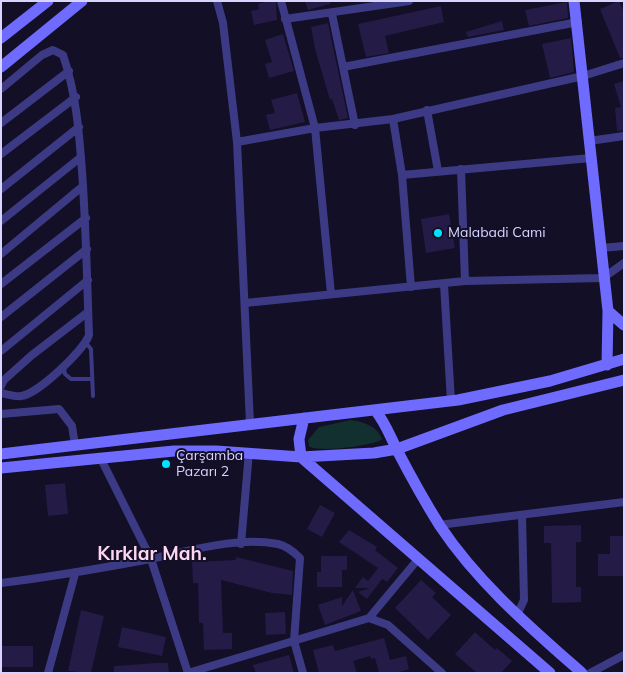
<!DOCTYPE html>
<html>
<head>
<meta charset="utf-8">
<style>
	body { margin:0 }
	#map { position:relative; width:625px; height:674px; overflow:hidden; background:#130f26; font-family:Mulish,sans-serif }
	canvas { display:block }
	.frame { position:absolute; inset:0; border:2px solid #d9d4ff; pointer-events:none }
</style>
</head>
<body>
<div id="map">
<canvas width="625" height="674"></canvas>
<div class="frame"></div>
</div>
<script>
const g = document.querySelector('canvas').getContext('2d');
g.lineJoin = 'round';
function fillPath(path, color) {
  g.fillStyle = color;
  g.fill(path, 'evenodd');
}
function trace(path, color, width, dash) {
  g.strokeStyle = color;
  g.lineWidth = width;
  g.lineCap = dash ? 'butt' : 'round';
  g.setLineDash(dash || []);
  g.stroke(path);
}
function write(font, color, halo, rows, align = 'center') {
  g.font = font + ' Mulish,sans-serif';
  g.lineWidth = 4;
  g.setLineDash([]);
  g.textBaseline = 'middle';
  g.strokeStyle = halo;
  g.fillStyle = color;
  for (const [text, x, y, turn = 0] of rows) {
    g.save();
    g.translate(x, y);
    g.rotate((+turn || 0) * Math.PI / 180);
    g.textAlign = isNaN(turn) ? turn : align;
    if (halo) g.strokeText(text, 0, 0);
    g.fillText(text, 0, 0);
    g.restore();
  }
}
fillPath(new Path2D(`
	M 351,420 C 364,422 377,426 382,439 C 375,446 315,453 309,446 L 308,440 L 319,427 Z`), '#12302f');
fillPath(new Path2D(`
	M 270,1 L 276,1 L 277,20 L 254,25 L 251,11 L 259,9 L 258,4 Z
	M 305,1 L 330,1 L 330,4 L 308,10 Z
	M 619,1 L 624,12 L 624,58 L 620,58 L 600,9 Z
	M 567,2 L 568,18 L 529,26 L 525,10 Z
	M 441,6 L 444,22 L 385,36 L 389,53 L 366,57 L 358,24 Z
	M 502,21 L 504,30 L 468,37 L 466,32 Z
	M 328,23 L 348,118 L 344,119 L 339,120 L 332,99 L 330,100 L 315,49 L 311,27 Z
	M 283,34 L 294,71 L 269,78 L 265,64 L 272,62 L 265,40 Z
	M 571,38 L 574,72 L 550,78 L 542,44 Z
	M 624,81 L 624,130 L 617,131 L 615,108 L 621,107 L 614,84 Z
	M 297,93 L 305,122 L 270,130 L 266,115 L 275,113 L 271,100 Z
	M 449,214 L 455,248 L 426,253 L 421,219 Z
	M 65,483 L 68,514 L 48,516 L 45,485 Z
	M 320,505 L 335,513 L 322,537 L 307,529 Z
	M 581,525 L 581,542 L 576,542 L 576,587 L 581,587 L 581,602 L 552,603 L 551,543 L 544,543 L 544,526 Z
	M 349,530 L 377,547 L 375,550 L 398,568 L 387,582 L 382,579 L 367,599 L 358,592 L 370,588 L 355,588 L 363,577 L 368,581 L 378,568 L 339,542 Z
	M 610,536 L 624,536 L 624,576 L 598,576 L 598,554 L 610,554 Z
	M 321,556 L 347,556 L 347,570 L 342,570 L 342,587 L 317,587 L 317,572 L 321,572 Z
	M 236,557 L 293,571 L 292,595 L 272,593 L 221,580 L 223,633 L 232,633 L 232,649 L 204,650 L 203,623 L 199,623 L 198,583 L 193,583 L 192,562 L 236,560 Z
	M 421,580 L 436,593 L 432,597 L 451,615 L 428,640 L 395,608 Z
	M 353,590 L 361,611 L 325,625 L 318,605 L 342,597 L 342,606 Z
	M 81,610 L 104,616 L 91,673 L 68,671 Z
	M 285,612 L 286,634 L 266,635 L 265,613 Z
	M 122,627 L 166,637 L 162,656 L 118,647 Z
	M 475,632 L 495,650 L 497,648 L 512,661 L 501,673 L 477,673 L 455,654 Z
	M 384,638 L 390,660 L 406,656 L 409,669 L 396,673 L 379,673 L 375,658 L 371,659 L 370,656 L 353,661 L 357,673 L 319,673 L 313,650 L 333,645 L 335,651 Z
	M 1,646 L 33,646 L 33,667 L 1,667 Z
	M 289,655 L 294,673 L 256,673 L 253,665 Z
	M 156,663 L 168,663 L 169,673 L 114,673 L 114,666 Z`), '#241b47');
trace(new Path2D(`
	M 86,343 L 91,349 L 93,396
	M 64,368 L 65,374 L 71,379 L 92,379`), '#3d3a85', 4);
trace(new Path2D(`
	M 217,1 L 223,23 L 237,142
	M 281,1 L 315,128 L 331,294
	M 332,14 L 355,125
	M 285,19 L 409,1
	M 343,67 L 578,22
	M 1,89 L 42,55 L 53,50 L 63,55 C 76,93 79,131 82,171 C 86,226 87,280 89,335 C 84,350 37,395 21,396 C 15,397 7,394 1,393
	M 427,110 L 438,171
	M 393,119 L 402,175 L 411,287
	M 1,123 L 69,71
	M 589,141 L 624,136
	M 1,154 L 76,97
	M 461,169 L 465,281
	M 402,175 L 591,158
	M 1,189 L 79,127
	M 1,221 L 81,157
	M 601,248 L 624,246
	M 1,254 L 83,186
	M 1,284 L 86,218
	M 444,284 L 451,401
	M 245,303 L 465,281 L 603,278 L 624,263
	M 1,317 L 87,249
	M 1,351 L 88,280
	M 1,386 L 4,380 L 32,355 L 88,312
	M 1,414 L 59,409 L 72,426 L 75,445
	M 250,423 L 237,142 L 315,128 L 393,119 L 583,76 L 624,63
	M 100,457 L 151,559 L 188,673 L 369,618 L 388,625 L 442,673
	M 439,525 L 624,502
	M 241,544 L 249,452
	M 1,583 C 50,577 97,569 145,560 C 187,552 235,536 278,544 C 287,546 294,552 300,558 L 294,641 L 303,673
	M 517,615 L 524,600 L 522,516
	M 369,618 L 419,558
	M 48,673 L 75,574
	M 590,673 L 624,655`), '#3d3a85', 8);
trace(new Path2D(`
	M 574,1 L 608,311 L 607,365
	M 1,38 L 48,1
	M 1,67 L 82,1
	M 608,311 L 624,325
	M 375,410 C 385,422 390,436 397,450 C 410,475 425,502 440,526 C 478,583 531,628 582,673
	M 304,418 L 299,439 L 301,457 L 550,673
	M 1,454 L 458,400 L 550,381 L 624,359
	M 1,468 L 174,451 L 216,451 L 301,457 L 374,453 L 397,449 L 503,410 L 624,380`), '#6f6bff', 11);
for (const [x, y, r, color] of [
	[438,233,5,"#00e5ff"],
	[166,464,5,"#00e5ff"]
]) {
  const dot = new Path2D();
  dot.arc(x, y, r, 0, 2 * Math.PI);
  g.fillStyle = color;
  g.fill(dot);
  trace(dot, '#130f26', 2);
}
write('14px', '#d9d4ff', '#130f26', [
	["Malabadi Cami",448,233],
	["Çarşamba",176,456],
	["Pazarı 2",176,472]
], 'left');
write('bold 19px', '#ffd6f0', '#130f26', [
	["Kırklar Mah.",152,554]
]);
</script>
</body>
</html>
